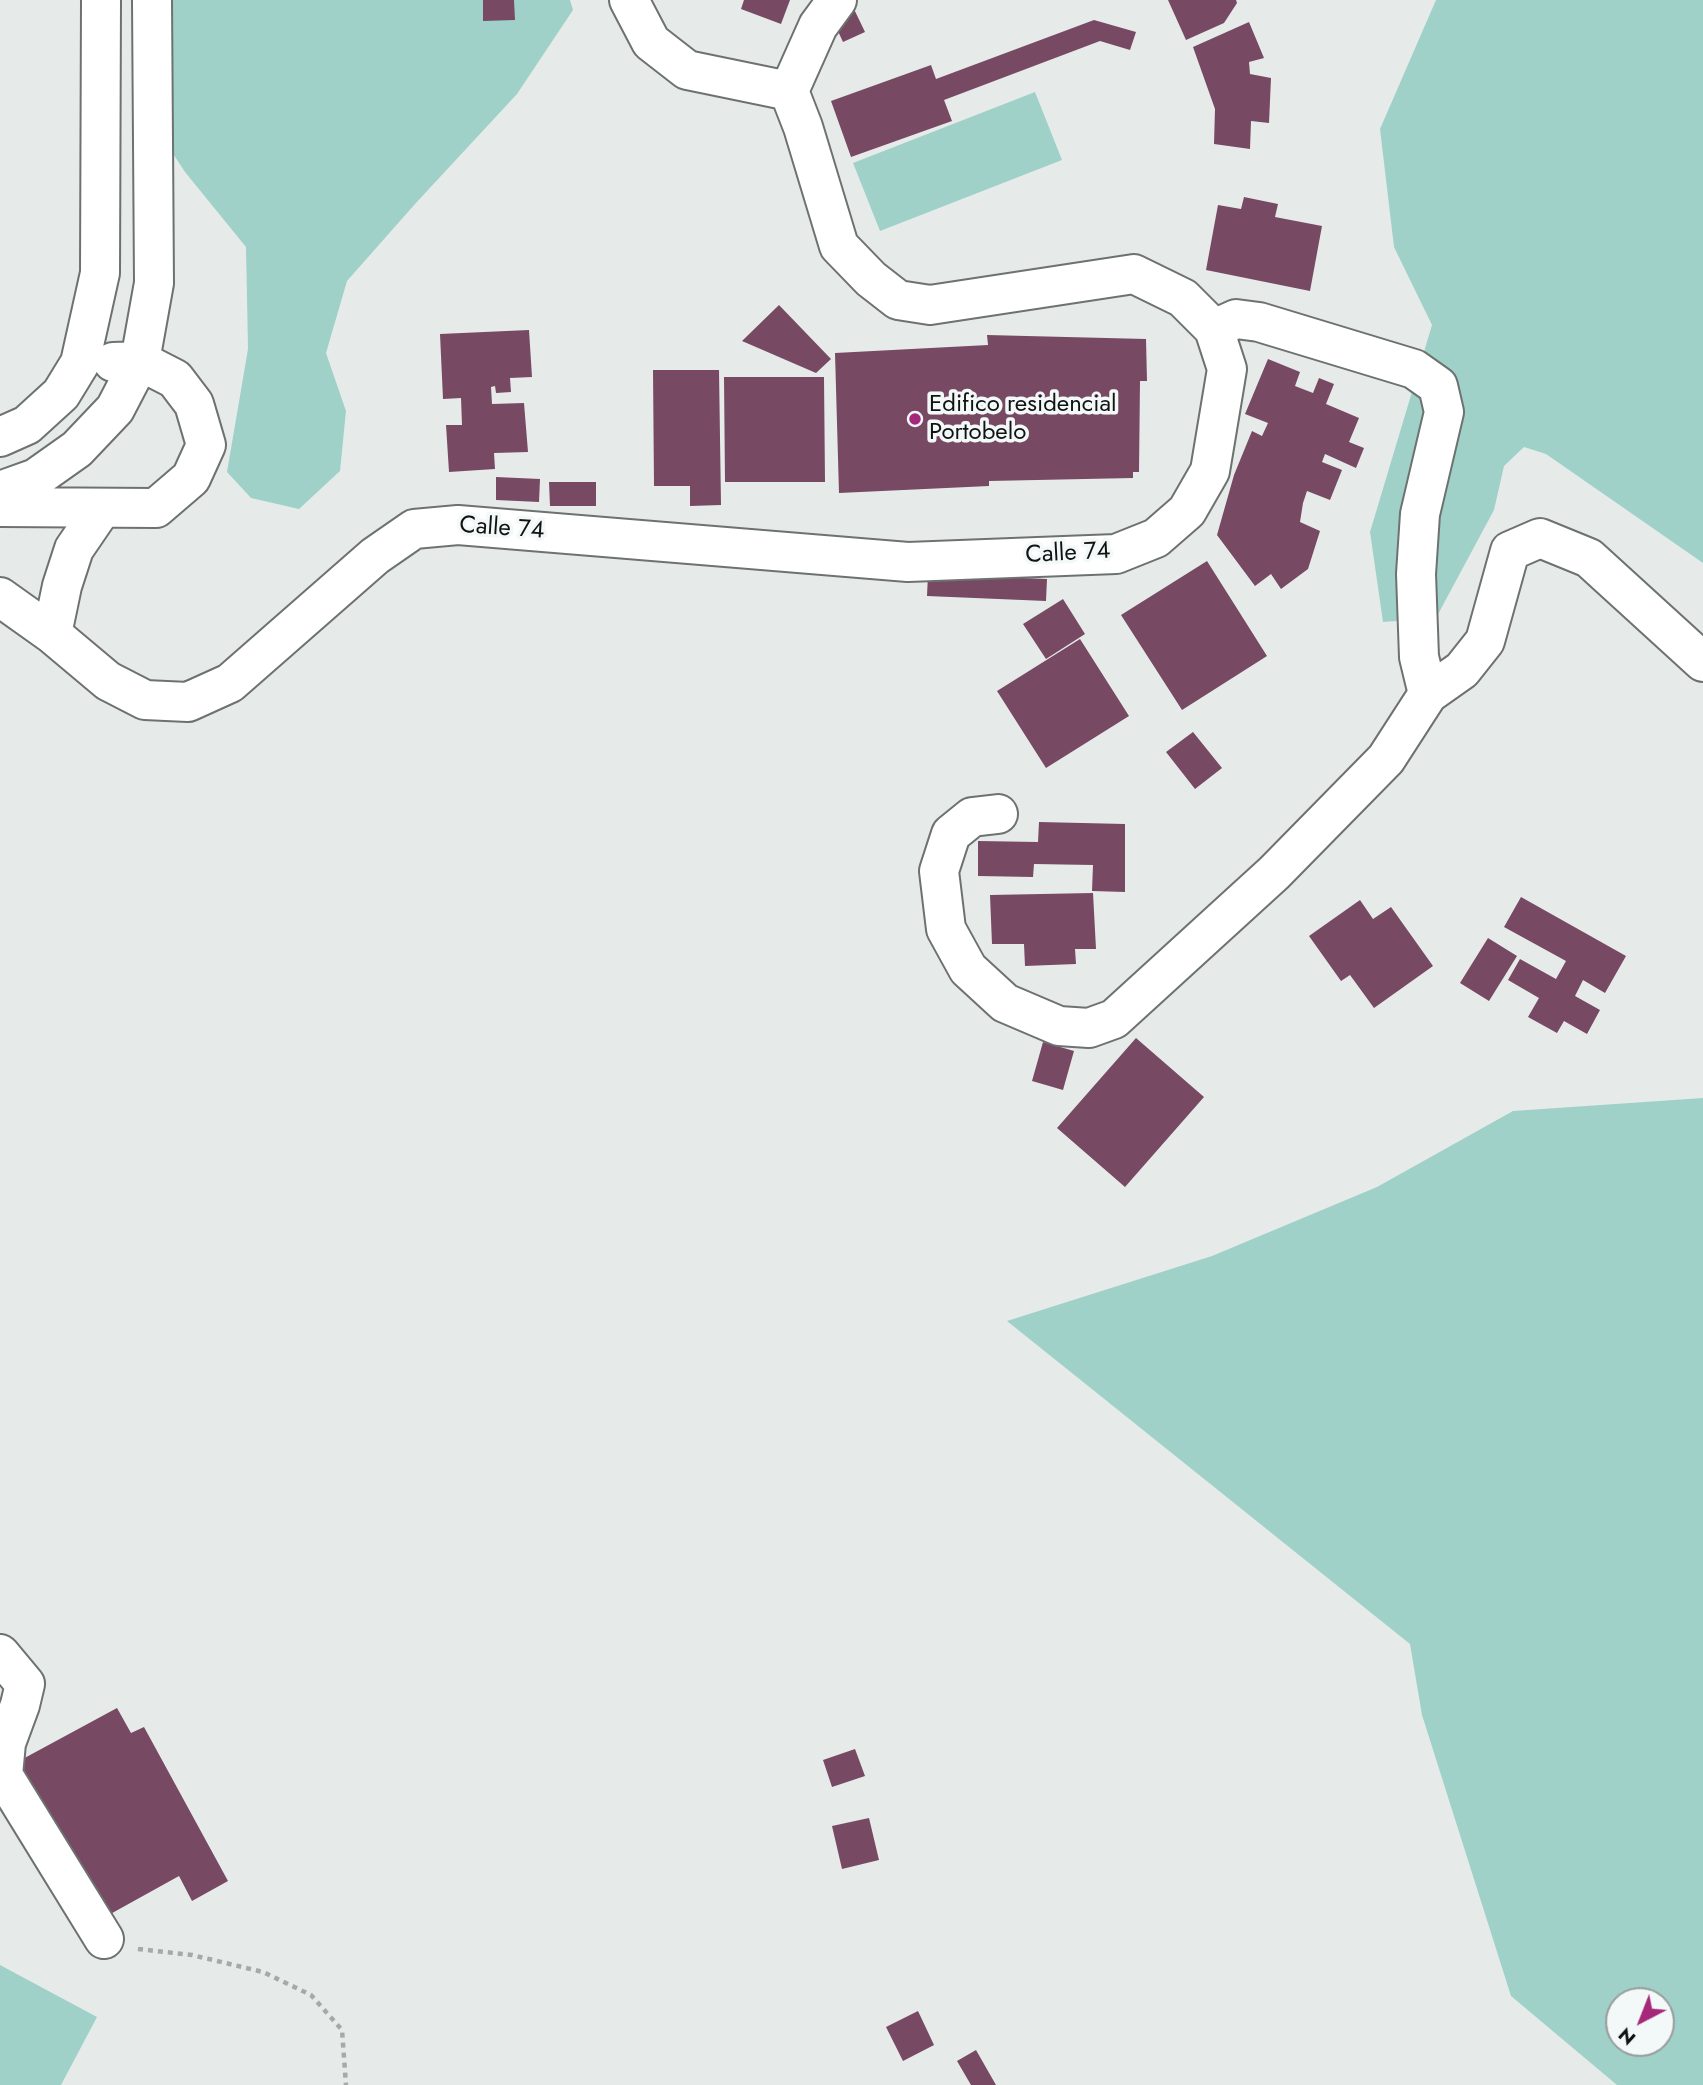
<!DOCTYPE html>
<html>
<head>
<meta charset="utf-8">
<style>
	body { margin:0 }
	#map { position:relative; width:1703px; height:2085px; overflow:hidden; background:#e6ebea; font-family:Jost,sans-serif }
	canvas { display:block }
	.north { position:absolute; left:1605px; top:1987px; width:70px; height:70px; box-sizing:border-box; background:#f3f9f8; border:2px solid #999d9c; border-radius:50%; rotate:222deg; font-size:19px; font-weight:700; line-height:28px; text-align:center; color:#111312 }
	.north::after { content:''; display:block; margin:auto; width:24px; height:32px; background:#a5287a; clip-path:polygon(50% 0,100% 100%,50% 72%,0 100%) }
</style>
</head>
<body>
<div id="map">
<canvas width="1703" height="2085"></canvas>
<div class="north">N</div>
</div>
<script>
const g = document.querySelector('canvas').getContext('2d');
g.lineJoin = 'round';
function fillPath(path, color) {
  g.fillStyle = color;
  g.fill(path, 'evenodd');
}
function trace(path, color, width, dash) {
  g.strokeStyle = color;
  g.lineWidth = width;
  g.lineCap = dash ? 'butt' : 'round';
  g.setLineDash(dash || []);
  g.stroke(path);
}
function write(font, color, halo, rows, align = 'center') {
  g.font = font + ' Jost,sans-serif';
  g.lineWidth = 7;
  g.setLineDash([]);
  g.textBaseline = 'middle';
  g.strokeStyle = halo;
  g.fillStyle = color;
  for (const [text, x, y, turn = 0] of rows) {
    g.save();
    g.translate(x, y);
    g.rotate((+turn || 0) * Math.PI / 180);
    g.textAlign = isNaN(turn) ? turn : align;
    if (halo) g.strokeText(text, 0, 0);
    g.fillText(text, 0, 0);
    g.restore();
  }
}
fillPath(new Path2D(`
	M 144,0 L 570,0 L 573,10 L 517,94 L 415,204 L 347,281 L 326,353 L 346,411 L 340,471 L 299,509 L 251,498 L 227,472 L 248,349 L 246,247 L 185,172 L 162,137 Z
	M 1436,0 L 1703,0 L 1703,563 L 1546,454 L 1524,447 L 1504,466 L 1494,510 L 1436,618 L 1383,622 L 1370,532 L 1432,325 L 1394,247 L 1380,129 Z
	M 1035,92 L 1062,160 L 880,231 L 853,163 Z
	M 1703,1098 L 1703,2085 L 1617,2085 L 1511,1996 L 1422,1715 L 1410,1644 L 1007,1321 L 1212,1256 L 1377,1187 L 1513,1111 ZM 1619,2001 L 1661,2001 L 1661,2043 L 1619,2043 Z
	M 0,1965 L 97,2017 L 61,2085 L 0,2085 Z`), '#9fd1c9');
fillPath(new Path2D(`
	M 483,0 L 514,0 L 515,20 L 483,21 Z
	M 744,0 L 790,0 L 781,24 L 741,9 Z
	M 1168,0 L 1236,0 L 1237,3 L 1224,23 L 1186,40 Z
	M 853,7 L 865,32 L 843,42 L 831,16 Z
	M 1094,20 L 1136,32 L 1130,50 L 1100,41 L 944,100 L 952,121 L 851,157 L 831,101 L 931,65 L 936,79 Z
	M 1249,22 L 1264,58 L 1249,62 L 1250,74 L 1271,78 L 1269,123 L 1251,121 L 1250,149 L 1214,144 L 1215,109 L 1193,47 Z
	M 1244,197 L 1278,204 L 1275,217 L 1322,226 L 1310,291 L 1206,270 L 1218,205 L 1241,209 Z
	M 779,305 L 831,359 L 816,373 L 742,341 Z
	M 529,330 L 532,377 L 510,378 L 511,392 L 496,393 L 495,386 L 491,387 L 492,404 L 524,403 L 528,452 L 494,453 L 495,469 L 449,472 L 446,425 L 462,425 L 461,398 L 443,399 L 440,334 Z
	M 987,335 L 1146,339 L 1147,381 L 1140,381 L 1139,472 L 1133,472 L 1133,478 L 989,481 L 989,486 L 839,493 L 835,353 L 988,345 Z
	M 1268,359 L 1300,372 L 1295,386 L 1313,393 L 1319,378 L 1334,384 L 1326,404 L 1359,418 L 1349,442 L 1364,448 L 1356,468 L 1325,454 L 1322,462 L 1342,470 L 1330,500 L 1307,491 L 1303,503 L 1300,522 L 1320,531 L 1308,569 L 1281,589 L 1271,574 L 1255,586 L 1217,535 L 1234,475 L 1252,431 L 1262,436 L 1268,423 L 1245,414 Z
	M 653,370 L 719,370 L 721,505 L 690,506 L 690,486 L 654,486 Z
	M 724,377 L 824,377 L 825,482 L 725,482 Z
	M 496,477 L 540,479 L 539,502 L 496,500 Z
	M 549,482 L 596,482 L 596,506 L 550,506 Z
	M 1207,561 L 1267,656 L 1182,710 L 1121,615 Z
	M 928,574 L 1047,579 L 1046,601 L 927,596 Z
	M 1063,599 L 1085,634 L 1046,659 L 1023,624 Z
	M 1080,639 L 1129,716 L 1046,768 L 997,691 Z
	M 1193,732 L 1222,768 L 1195,789 L 1166,752 Z
	M 1039,822 L 1125,824 L 1125,892 L 1092,891 L 1093,865 L 1034,864 L 1033,877 L 978,876 L 978,841 L 1038,842 Z
	M 1093,893 L 1096,949 L 1075,949 L 1076,964 L 1025,966 L 1024,944 L 992,944 L 990,895 Z
	M 1521,897 L 1626,956 L 1605,993 L 1583,980 L 1575,996 L 1600,1010 L 1587,1034 L 1564,1021 L 1557,1033 L 1528,1017 L 1539,998 L 1508,980 L 1520,959 L 1556,979 L 1566,961 L 1504,927 Z
	M 1360,900 L 1373,919 L 1391,907 L 1433,966 L 1374,1008 L 1350,975 L 1341,981 L 1309,936 Z
	M 1488,938 L 1517,956 L 1489,1001 L 1460,983 Z
	M 1136,1038 L 1204,1097 L 1125,1187 L 1057,1128 Z
	M 1043,1042 L 1074,1051 L 1063,1090 L 1032,1081 Z
	M 117,1708 L 131,1733 L 144,1727 L 228,1881 L 192,1901 L 179,1876 L 105,1917 L 19,1761 Z
	M 855,1749 L 865,1776 L 832,1787 L 823,1760 Z
	M 869,1818 L 879,1860 L 842,1869 L 832,1826 Z
	M 918,2011 L 934,2045 L 903,2061 L 886,2027 Z
	M 976,2050 L 996,2085 L 971,2085 L 957,2061 Z`), '#774963');
const minor = new Path2D(`
	M 629,0 L 651,42 L 687,70 L 789,91
	M 789,91 L 818,26 L 837,0
	M 0,597 L 52,634 L 108,681 L 145,700 L 188,702 L 230,683 L 375,556 L 414,529 L 458,525 L 908,562 L 1116,554 L 1156,538 L 1187,511 L 1210,471 L 1227,369 L 1214,329 L 1183,298 L 1134,274 L 930,305 L 898,300 L 871,279 L 839,246 L 803,127 L 789,91
	M 52,634 L 62,586 L 74,549 L 102,508
	M 1428,694 L 1462,670 L 1485,641 L 1510,551 L 1540,538 L 1589,558 L 1703,662
	M 998,814 L 972,817 L 951,834 L 939,871 L 946,929 L 968,969 L 1005,1003 L 1059,1026 L 1089,1028 L 1114,1019 L 1274,873 L 1386,759 L 1428,694 L 1419,657 L 1416,574 L 1420,514 L 1444,412 L 1438,386 L 1414,369 L 1259,322 L 1236,319 L 1214,329
	M 0,1654 L 25,1684 L 20,1705 L 6,1743 L 3,1775 L 104,1939`);
const major = new Path2D(`
	M 0,437 L 27,425 L 61,394 L 80,363 L 100,273 L 101,0
	M 0,491 L 36,478 L 77,449 L 115,409 L 140,361 L 154,283 L 152,0
	M 0,507 L 156,508 L 191,478 L 206,445 L 194,404 L 175,379 L 140,361 L 113,362`);
trace(minor, '#6d7271', 42);
trace(major, '#6d7271', 42);
trace(new Path2D(`
	M 138,1949 L 192,1955 L 263,1972 L 311,1995 L 342,2030 L 346,2085`), '#a5a9a8', 4.5, [5, 5]);
trace(minor, '#fff', 38);
trace(major, '#fff', 38);
for (const [x, y, r, color] of [
	[915,419,7,"#a5287a"]
]) {
  const dot = new Path2D();
  dot.arc(x, y, r, 0, 2 * Math.PI);
  g.fillStyle = color;
  g.fill(dot);
  trace(dot, '#f3f9f8', 2.5);
}
write('24px', '#111312', '#f3f9f8', [
	["Edifico residencial",929,405],
	["Portobelo",929,433]
], 'left');
write('24px', '#111312', '#f3f9f8', [
	["Calle 74",502,529,4],
	["Calle 74",1068,554,-3]
]);
</script>
</body>
</html>
